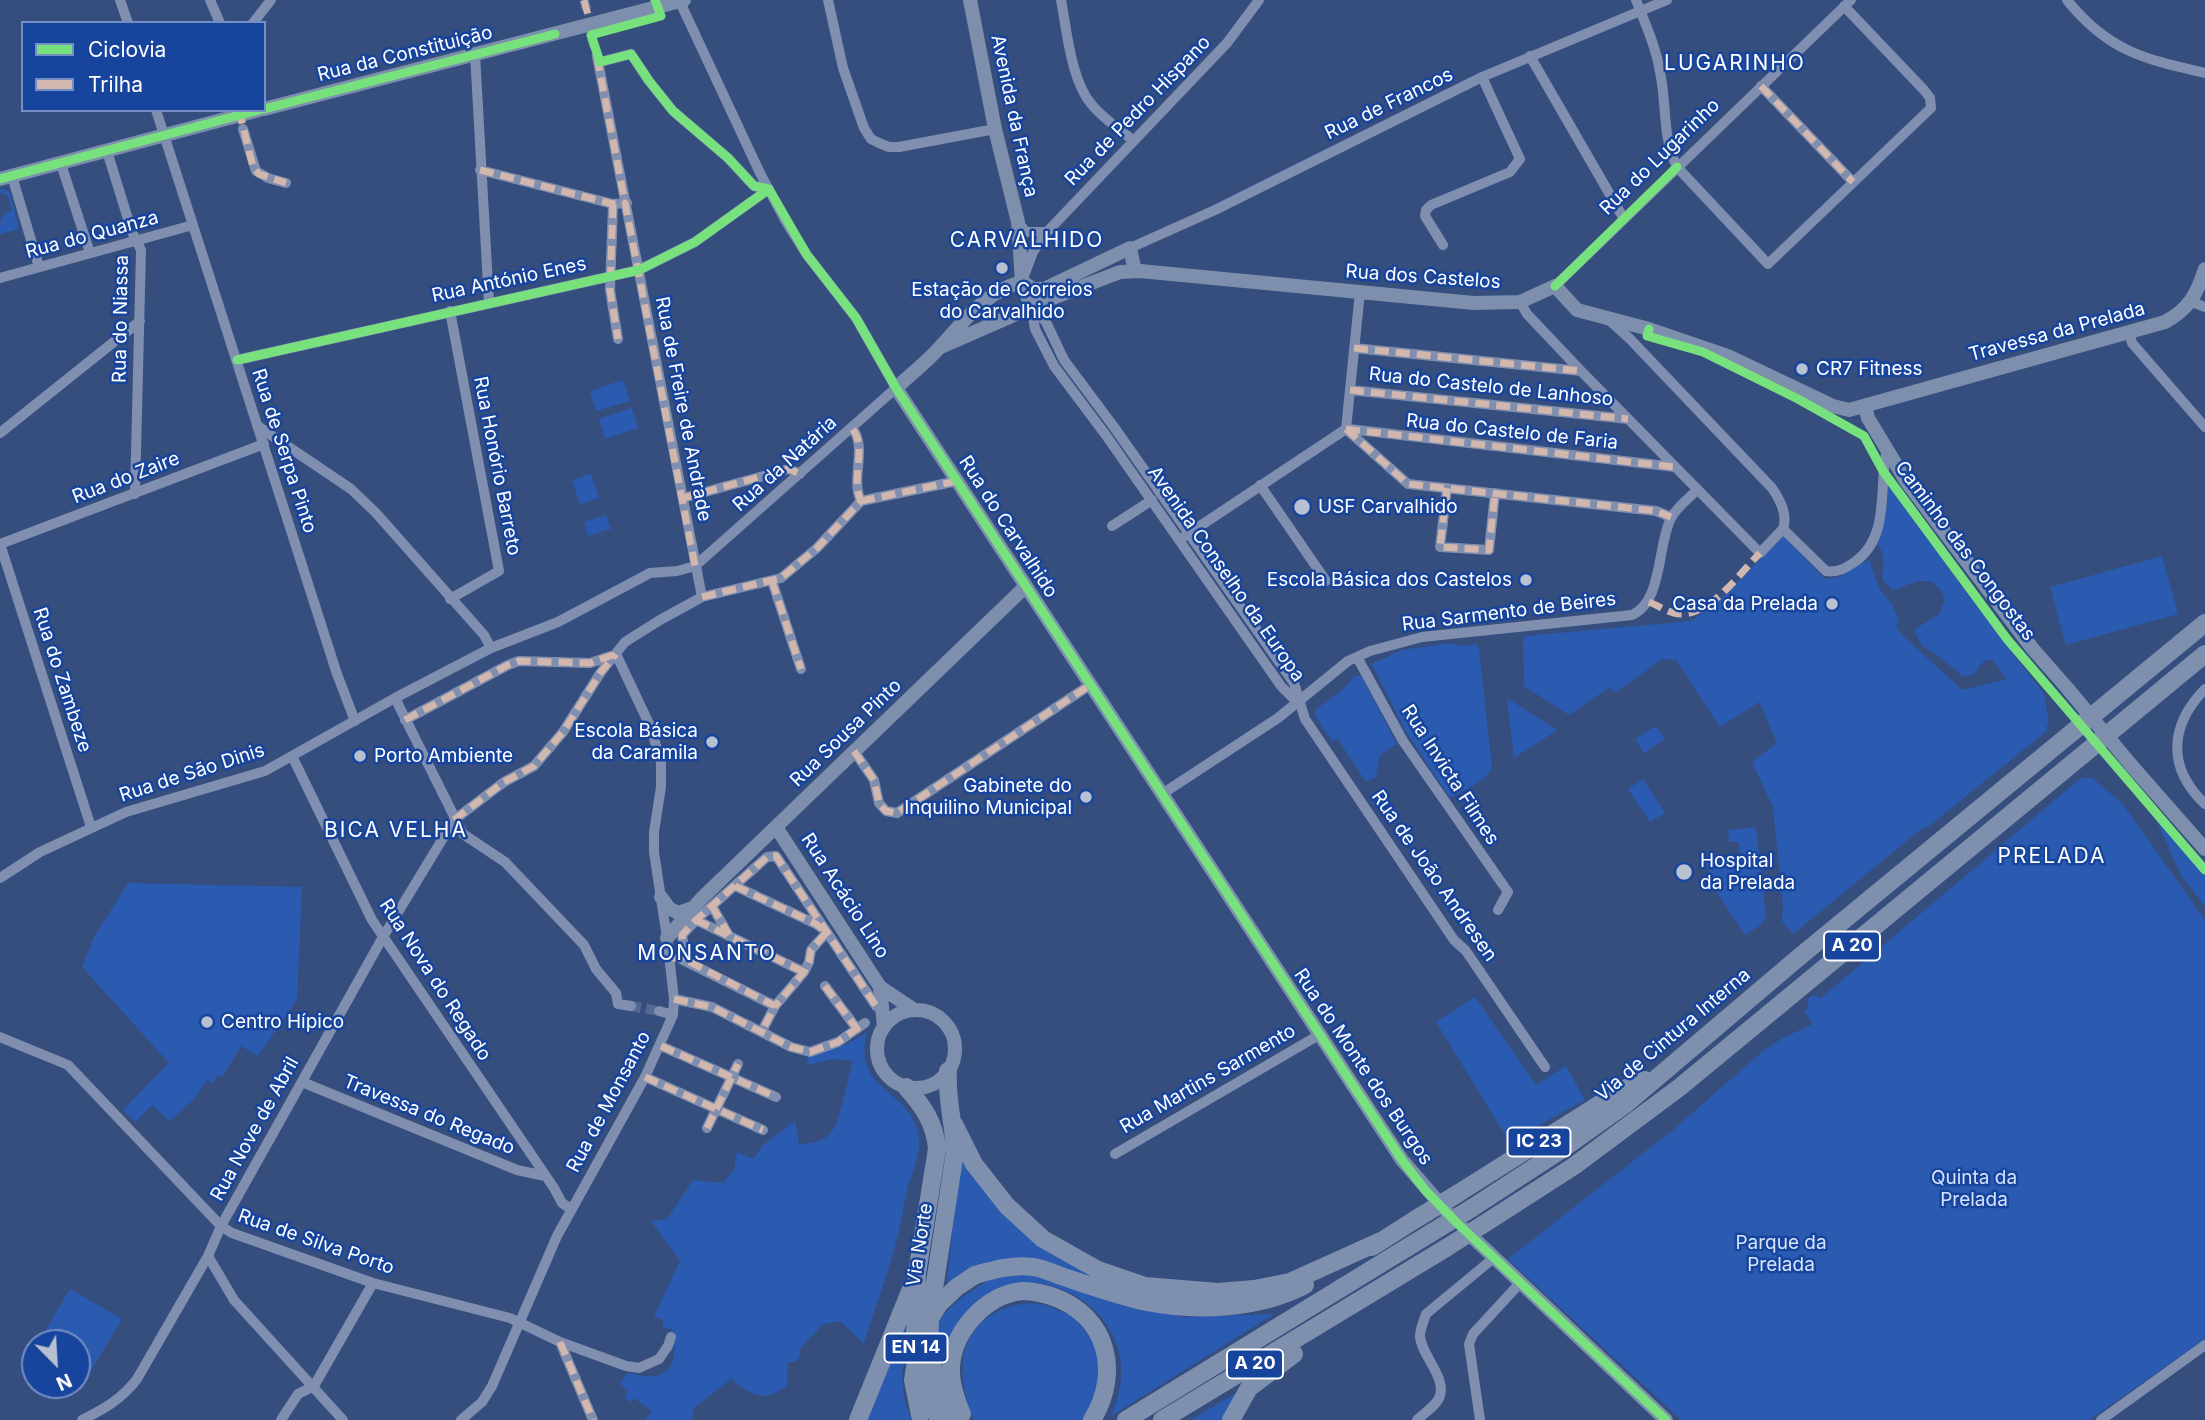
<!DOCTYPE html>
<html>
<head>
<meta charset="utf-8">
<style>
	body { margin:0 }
	#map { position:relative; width:2205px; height:1420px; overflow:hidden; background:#354e7e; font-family:Inter,sans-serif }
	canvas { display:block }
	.legend { position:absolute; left:21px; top:21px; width:245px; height:91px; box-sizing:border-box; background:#17449c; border:2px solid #748fc4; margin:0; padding:9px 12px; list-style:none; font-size:21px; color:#fff }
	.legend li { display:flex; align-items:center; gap:14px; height:35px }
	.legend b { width:35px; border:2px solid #748fc4 }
	.north { position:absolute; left:21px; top:1329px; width:70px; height:70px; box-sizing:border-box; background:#17449c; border:2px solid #748fc4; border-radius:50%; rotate:156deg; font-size:19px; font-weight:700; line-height:28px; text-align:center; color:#fff }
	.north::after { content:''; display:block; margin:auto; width:24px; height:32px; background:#b8c1d2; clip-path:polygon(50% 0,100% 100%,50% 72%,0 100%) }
</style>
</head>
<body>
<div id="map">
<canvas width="2205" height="1420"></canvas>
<ul class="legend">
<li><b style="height:9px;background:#77e17e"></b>Ciclovia</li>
<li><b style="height:9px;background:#d1b7ad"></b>Trilha</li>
</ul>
<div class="north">N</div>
</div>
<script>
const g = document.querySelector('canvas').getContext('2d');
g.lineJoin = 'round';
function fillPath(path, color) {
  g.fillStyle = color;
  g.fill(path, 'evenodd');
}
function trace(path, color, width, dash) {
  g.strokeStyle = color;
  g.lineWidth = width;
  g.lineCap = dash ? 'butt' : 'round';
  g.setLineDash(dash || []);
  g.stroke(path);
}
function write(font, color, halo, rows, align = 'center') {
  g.font = font + ' Inter,sans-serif';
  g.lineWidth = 5;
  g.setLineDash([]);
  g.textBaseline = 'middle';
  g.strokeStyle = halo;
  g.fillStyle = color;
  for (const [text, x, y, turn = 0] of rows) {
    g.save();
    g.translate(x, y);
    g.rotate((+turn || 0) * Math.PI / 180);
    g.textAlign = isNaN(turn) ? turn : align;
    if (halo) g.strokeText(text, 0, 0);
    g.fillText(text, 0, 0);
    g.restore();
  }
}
fillPath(new Path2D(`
	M 4,189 L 10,193 L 19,229 L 0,234 C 0,221 0,214 12,210 L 8,196 L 4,193 L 0,193 L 0,190 Z
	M 623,380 L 630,401 L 596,411 L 590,391 Z
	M 632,408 L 638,428 L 605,439 L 599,419 Z
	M 591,474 L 599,498 L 580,504 L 572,480 Z
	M 1888,482 L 1968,595 L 2044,694 L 2049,724 L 2046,727 L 2048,730 L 1929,826 L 1920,830 L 1793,934 L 1782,921 L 1783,906 L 1773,807 L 1752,762 L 1777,743 L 1759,702 L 1720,727 L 1676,660 L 1662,659 L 1615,693 L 1610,687 L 1569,715 L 1524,686 L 1523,640 L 1525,636 L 1692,621 L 1727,593 L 1783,536 L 1825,579 L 1840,577 L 1858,565 L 1869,560 L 1880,590 L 1891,603 L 1899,621 L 1896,627 L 1902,635 L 1962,690 L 2007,679 L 1993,660 C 1979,659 1981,668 1972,675 L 1963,676 L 1936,654 L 1922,646 L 1914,630 L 1939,614 L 1945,601 L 1942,591 L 1931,581 L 1918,581 L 1893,590 L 1883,581 C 1881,563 1889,560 1876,542 C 1886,522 1888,504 1888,482 Z
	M 606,515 L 611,529 L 588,536 L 584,522 Z
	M 2162,556 L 2178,614 L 2066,645 L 2050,587 Z
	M 1452,643 L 1461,646 L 1476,644 L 1479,649 L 1492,768 C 1485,782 1464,790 1450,798 L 1405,730 L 1372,664 L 1402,650 Z
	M 1355,676 L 1361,676 L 1397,744 L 1380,755 L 1376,777 L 1366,782 L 1337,738 L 1332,741 L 1315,715 L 1315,710 L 1342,690 Z
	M 1507,698 L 1557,730 L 1514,758 Z
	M 1656,726 L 1665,739 L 1644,753 L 1635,739 Z
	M 2081,778 L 2092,778 L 2122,803 L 2205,920 L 2205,1339 L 2089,1420 L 1681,1420 L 1508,1259 L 1674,1129 L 1763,1051 L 1781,1039 L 1813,1024 L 1804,1012 L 1809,1007 L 1807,1000 L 1814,995 L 1821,998 Z
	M 1643,779 L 1665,813 L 1650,822 L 1628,789 Z
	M 2156,819 L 2205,870 L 2205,906 L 2181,876 Z
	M 1756,827 L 1766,918 L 1759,926 L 1745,935 L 1707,878 L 1706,874 L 1710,871 L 1704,862 L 1740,858 L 1739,842 L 1729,842 L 1728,830 Z
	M 128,883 L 302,887 L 297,999 L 258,1056 L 241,1046 L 223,1076 L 218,1075 L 212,1083 L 207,1080 L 194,1099 L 170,1121 L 152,1105 L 135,1122 L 123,1110 L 169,1063 L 82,967 L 94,937 Z
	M 1475,997 L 1536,1085 L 1566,1066 L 1585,1100 L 1513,1139 L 1506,1136 L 1436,1022 Z
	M 867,1032 C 851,1093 911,1086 919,1138 C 921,1154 911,1175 907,1190 C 903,1209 900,1228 895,1247 C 886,1280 873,1312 864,1344 L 840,1321 L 823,1324 L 800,1349 L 800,1356 L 795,1362 L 788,1362 L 787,1385 C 766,1404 750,1395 731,1379 L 694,1408 L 692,1420 L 645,1420 L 652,1411 L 634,1398 L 631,1402 L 624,1398 L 628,1391 L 620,1384 L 627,1373 C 635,1374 647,1378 655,1376 C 677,1373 677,1345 671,1329 L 663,1327 L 663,1320 L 654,1316 L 680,1261 L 651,1221 L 667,1219 L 693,1180 L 723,1183 L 734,1170 L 737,1152 L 753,1159 L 763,1145 L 795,1121 L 799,1144 C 812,1144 827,1141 834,1128 C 841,1115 848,1078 853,1061 L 833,1059 L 807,1065 L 808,1056 L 847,1044 Z
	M 960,1148 L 975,1173 L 1106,1281 L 1038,1260 L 966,1271 L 947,1284 Z
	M 1013,1275 L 1034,1275 L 1102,1296 L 1182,1317 L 1274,1314 L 1111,1416 C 1166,1300 990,1221 946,1349 L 940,1351 L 938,1323 L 947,1311 L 961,1298 L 987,1281 Z
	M 70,1289 L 122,1319 L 80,1389 L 73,1385 L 77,1385 L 77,1343 L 38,1343 Z
	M 1029,1303 L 1045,1305 L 1074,1317 L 1096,1346 L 1101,1379 L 1084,1420 L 974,1420 C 951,1365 961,1311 1029,1303 Z
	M 908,1310 L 909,1332 L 902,1374 L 904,1398 L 911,1420 L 865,1420 Z
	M 1239,1391 L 1226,1420 L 1191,1420 Z`), '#2b5bb1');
trace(new Path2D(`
	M 584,0 L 588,15
	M 592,38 L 597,56
	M 631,1006 L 659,1011`), '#536991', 10, [10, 5]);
trace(new Path2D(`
	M 120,0 L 128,23
	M 210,0 L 220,23
	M 828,0 L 843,68 L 864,128 L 871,139 L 879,143 L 889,147 L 899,147 L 995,129
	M 1061,0 C 1067,31 1071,81 1092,105 C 1104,119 1120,130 1134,141
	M 1636,0 C 1645,23 1656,47 1660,72 C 1667,104 1662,138 1677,167 L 1768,264 L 1931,108 L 1930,98 L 1924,90 L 1844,6
	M 2067,0 C 2108,51 2144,59 2205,73
	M 253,23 L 271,0
	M 475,54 L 489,303
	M 597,56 L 702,597
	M 1530,56 L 1624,219
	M 600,62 L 631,54 L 649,81 L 673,111 L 728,158 L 754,186 L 769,189
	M 1761,86 L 1853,182
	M 156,110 L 337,674 L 355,721
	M 243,129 L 256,171 L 268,178 L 286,183
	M 107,151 L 132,232 L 141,250 L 135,494
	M 61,164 L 90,253
	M 480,170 L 613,204 L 627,203
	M 12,176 L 39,267
	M 613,204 L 610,290 L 618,339
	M 1018,222 L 1026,232 L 1047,232
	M 1443,245 L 1425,216 L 1426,210 L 1431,205 L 1510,172 L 1520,159 L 1482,77
	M 1130,248 L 1215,210 L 1482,77 L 1667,0
	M 1024,276 L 1033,252 L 1047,232 L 1227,43 L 1259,0
	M 0,278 L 193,225
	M 1555,286 L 1851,0
	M 1520,302 L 1527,314 L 1581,371 L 1760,553 L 1783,529
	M 2192,302 L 2205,307
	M 1031,307 L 1046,322 L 1064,360 L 1114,427 L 1294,683 L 1305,719 L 1454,940 L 1466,951 L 1545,1067
	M 1031,307 L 1035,329 L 1054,366 L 1105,434 L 1281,686 L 1298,703
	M 1608,319 L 1630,339 L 1772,488 C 1780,500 1788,514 1783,529
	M 2129,333 L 2132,343 L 2205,427
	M 1354,348 L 1581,371
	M 237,360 L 639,270 L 695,242 L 769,189
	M 1350,390 L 1628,419
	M 259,427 L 351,489 L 376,513 L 484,635 L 491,648
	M 1346,429 L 1408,484 L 1656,511 L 1671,517
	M 1346,429 L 1360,292
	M 1349,429 L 1675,467
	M 0,433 L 140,321
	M 1260,485 L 1326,581
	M 1447,488 L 1440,547 L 1489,550 L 1495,493
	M 683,498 L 789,469 L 800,474
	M 861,501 L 957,481
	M 1112,526 L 1152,500
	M 1783,529 L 1826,571 C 1838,573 1846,568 1856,561 C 1891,535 1878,486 1887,449
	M 1185,536 L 1346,429
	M 772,581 L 801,669
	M 450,599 L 499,571 L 450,311
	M 1357,657 L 1403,741 L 1508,892 L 1498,910
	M 2205,689 C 2169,726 2167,768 2205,804
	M 395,698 L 463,834 L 505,862 L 584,945 L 596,969 L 616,993 L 618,1004 L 631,1006
	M 405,720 L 508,665 L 519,661 L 590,663 L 611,656
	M 854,751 L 874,780 L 879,803 L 886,811 L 897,813 L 1090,685
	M 292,756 L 372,920 L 554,1188 L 562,1203 L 571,1209
	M 1162,794 L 1278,718 L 1348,661 L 1370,651 L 1422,637 L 1632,615 C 1663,601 1657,546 1671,518 C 1676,508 1689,498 1697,490
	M 91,827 L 0,544 L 264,444
	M 0,878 L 40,852 L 126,812 L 265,771 L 395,698 L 491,648 L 558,622 L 650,573 L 677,571 L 695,566 L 896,388 L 856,318 L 807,255 L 785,220 L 760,173 L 679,0
	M 735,886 L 816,924 L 827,932 L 811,950 L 809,962 L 804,972 L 775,1006
	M 712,906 L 728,934
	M 696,920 L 804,972
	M 681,959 L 775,1006 L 762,1031
	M 686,960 L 682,935 L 696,920 L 767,857 L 776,856 L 876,1006
	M 825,986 L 857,1029
	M 674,999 L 712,1007 L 791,1047 L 810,1052 L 838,1042 L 865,1023
	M 659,1011 L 673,1015
	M 0,1037 L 68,1065 L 221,1226 L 232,1233 L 373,1283 L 510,1318 L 560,1342 L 626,1366 L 639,1368 L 659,1359 L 668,1346 L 671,1337
	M 661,1046 L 776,1097
	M 645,1077 L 763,1130
	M 302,1082 L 517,1170 L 545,1176
	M 707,1128 L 738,1064
	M 1115,1154 L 1319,1035
	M 208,1256 L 234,1300 L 343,1420
	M 560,1342 L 593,1420
	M 82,1420 C 104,1409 122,1399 137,1379 L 208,1256 L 221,1226 L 383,937 L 454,820 L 504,782 L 534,766 L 563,732 L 601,672 L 625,642 L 660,620 L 702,597 L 781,578 L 817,548 L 861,501 C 850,479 868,447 852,428
	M 281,1420 L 298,1394 L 314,1386 L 373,1283
	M 461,1420 L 482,1402 L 492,1386 L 557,1236 L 645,1077 L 673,1015 L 674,999 L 667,938 L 654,852 L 654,832 L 661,787 L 661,763 L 651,728 L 616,654
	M 1417,1420 C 1423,1414 1433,1408 1438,1400 C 1450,1380 1421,1356 1420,1336 C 1420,1328 1424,1321 1426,1314 L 1495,1257
	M 1480,1420 L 1469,1344 L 1473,1334 L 1521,1282
	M 2101,1420 L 2205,1345`), '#808faf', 10);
trace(new Path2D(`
	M 970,0 L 995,129 L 1018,222 L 1022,282 L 1031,307
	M 264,109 L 684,0
	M 0,179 L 259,110
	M 1022,282 C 986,291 965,320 941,346 C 928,361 911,374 896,388 L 1402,1160 L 1447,1212
	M 1022,282 L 1033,289 L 1044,289 L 1130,248 L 1135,271
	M 943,346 L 1050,299 L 1120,272 L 1140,271 L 1474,303 L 1520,302 L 1555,286 L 1577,310 L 1649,329 L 1728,356 L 1833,406 L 1849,410 L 2165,322 C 2189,309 2197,294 2205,269
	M 1865,406 L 1868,418 L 1906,481 L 2032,648 L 2068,689
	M 2131,765 L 2205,849
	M 776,827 L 880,987 L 913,1009
	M 661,897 L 669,908 L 678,913 L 692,908
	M 667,938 L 701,899 L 1025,587
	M 880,987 L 884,1027
	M877 1049a39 39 0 1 1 78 0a39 39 0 1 1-78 0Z
	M 1464,1229 L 1666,1420`), '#7d8fad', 14);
trace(new Path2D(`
	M 948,1071 C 946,1097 954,1124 955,1152 L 930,1315 L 929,1352 L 936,1380 L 945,1402 L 956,1420
	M 906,1087 C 923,1106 935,1123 937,1149 L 917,1273 L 915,1337 L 920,1375 L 939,1420
	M 954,1124 L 974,1164 L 1007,1206 L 1043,1239 L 1098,1270 L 1145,1286 L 1218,1292 L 1254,1289 L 1290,1282 L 1381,1241
	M 1457,1194 L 1622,1090 L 1645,1080
	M 1472,1208 L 1564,1148 L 1626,1104 L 1798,958 L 2205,623
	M 1487,1222 L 1574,1166 L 1680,1087 L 2205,654
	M 1372,1247 L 1416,1219
	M 975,1275 C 993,1270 1014,1264 1033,1267 C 1043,1268 1054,1274 1064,1277 C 1091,1286 1119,1296 1147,1302 C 1197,1312 1259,1309 1305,1285
	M 962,1414 C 956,1400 950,1383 951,1367 C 953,1331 986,1294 1023,1291 C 1032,1291 1046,1294 1054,1297 C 1108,1317 1121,1373 1092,1420
	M 858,1420 L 911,1289
	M 1126,1420 L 1431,1233
	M 1162,1420 L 1446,1248
	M 1231,1420 L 1249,1388 L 1294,1354`), '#7f8fae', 18);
trace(new Path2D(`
	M 2068,689 L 2131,765`), '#7d8fad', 14);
trace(new Path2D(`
	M 1416,1219 L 1457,1194
	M 1431,1233 L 1472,1208
	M 1446,1248 L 1487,1222
	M 920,1415 L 913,1380 L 921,1333 L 939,1304 L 957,1287 L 975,1275`), '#7f8fae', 18);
trace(new Path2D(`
	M 584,0 L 588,15
	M 597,57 L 695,566
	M 1761,86 L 1853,182
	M 239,110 L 253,167 L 259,174 L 286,183
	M 480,170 L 613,204 L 627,203
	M 613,204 L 610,290 L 618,339
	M 1354,348 L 1581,371
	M 1350,390 L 1628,419
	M 1346,429 L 1408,484 L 1656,511 L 1671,517
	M 1346,429 L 1675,467
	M 1447,488 L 1440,547 L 1489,550 L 1495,493
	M 683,498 L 789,469 L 800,474
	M 861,501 L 957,481
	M 772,581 L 801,669
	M 702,597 L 781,578 L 817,548 L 861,501 C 850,479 868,447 852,428
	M 1649,602 C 1657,605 1666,611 1674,613 C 1707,621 1739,574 1760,553
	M 405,720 L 508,665 L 519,661 L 590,663 L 613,655
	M 854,751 L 874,780 L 879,803 L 886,811 L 897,813 L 1090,685
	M 454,820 L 504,782 L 534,766 L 563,732 L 601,672 L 616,654
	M 735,886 L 816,924 L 827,932 L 811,950 L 809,962 L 804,972 L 775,1006
	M 712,906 L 729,935
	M 696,920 L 804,972
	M 669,957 L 686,960 L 775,1006 L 762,1031
	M 686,960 L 682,935 L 696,920 L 767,857 L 776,856 L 876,1006
	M 825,986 L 857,1029
	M 674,999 L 712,1007 L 791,1047 L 810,1052 L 838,1042 L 865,1023
	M 661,1046 L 776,1097
	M 645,1077 L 763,1130
	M 707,1128 L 738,1064
	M 560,1342 L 593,1420`), '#d1b7ad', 7, [14, 7]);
trace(new Path2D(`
	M 655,0 L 661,16 L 591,35 L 600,62 L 631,54 L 649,81 L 673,111 L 728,158 L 754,186 L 769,189
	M 264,109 L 555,34
	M 0,179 L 259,110
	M 769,189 L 807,255 L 856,318 L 896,388 L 1402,1160 L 1425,1190 L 1456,1222 L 1666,1420
	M 1555,286 L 1677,167
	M 1649,329 L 1647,336 L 1703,352 L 1798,399 L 1864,436 L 1883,471 L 2007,639 L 2205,870
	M 237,360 L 639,270 L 695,242 L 769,189`), '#77e17e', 9);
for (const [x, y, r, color] of [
	[1002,268,7,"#b8c1d2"],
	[1802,369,7,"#b8c1d2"],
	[1302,507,9,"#b8c1d2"],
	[1526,580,7,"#b8c1d2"],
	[1832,604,7,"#b8c1d2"],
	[712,742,7,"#b8c1d2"],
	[360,756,7,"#b8c1d2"],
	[1086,797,7,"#b8c1d2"],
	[1684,872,9,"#b8c1d2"],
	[207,1022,7,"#b8c1d2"]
]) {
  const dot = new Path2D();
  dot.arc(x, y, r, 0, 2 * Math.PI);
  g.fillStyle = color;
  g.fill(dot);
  trace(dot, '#17449c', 2.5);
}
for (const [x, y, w] of [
	[1852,946,56],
	[1539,1142,63],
	[916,1348,63],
	[1255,1364,56]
]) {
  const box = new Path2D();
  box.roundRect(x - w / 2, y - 14.5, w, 29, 5);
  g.fillStyle = '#17449c';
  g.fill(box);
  trace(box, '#fff', 2);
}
write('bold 18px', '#fff', null, [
	["A 20",1852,946],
	["IC 23",1539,1142],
	["EN 14",916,1348],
	["A 20",1255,1364]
]);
write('19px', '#fff', '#17449c', [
	["Rua da Constituição",405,54,-14],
	["Rua de Francos",1389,104,-26],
	["Rua de Pedro Hispano",1138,111,-46],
	["Avenida da França",1014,116,78],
	["Rua do Lugarinho",1660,157,-44],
	["Rua do Quanza",92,235,-15],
	["Rua dos Castelos",1423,277,4],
	["Rua António Enes",509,280,-12],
	["Rua do Niassa",121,319,-89],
	["Travessa da Prelada",2057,332,-15],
	["Rua do Castelo de Lanhoso",1491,387,6],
	["Rua de Freire de Andrade",683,409,79],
	["Rua do Castelo de Faria",1512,432,6],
	["Rua de Serpa Pinto",284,451,72],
	["Rua da Natária",785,464,-42],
	["Rua Honório Barreto",497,466,79],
	["Rua do Zaire",126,478,-21],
	["Rua do Carvalhido",1008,527,57],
	["Caminho das Congostas",1965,551,53],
	["Avenida Conselho da Europa",1226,574,55],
	["Rua Sarmento de Beires",1509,612,-7],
	["Rua do Zambeze",62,680,72],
	["Rua Sousa Pinto",846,733,-44],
	["Rua de São Dinis",192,773,-18],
	["Rua Invicta Filmes",1450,775,57],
	["Rua de João Andresen",1434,876,55],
	["Rua Acácio Lino",845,896,57],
	["Rua Nova do Regado",435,980,57],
	["Via de Cintura Interna",1673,1035,-40],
	["Rua do Monte dos Burgos",1363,1067,56],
	["Rua Martins Sarmento",1208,1079,-30],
	["Rua de Monsanto",609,1102,-62],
	["Travessa do Regado",429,1115,22],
	["Rua Nove de Abril",255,1129,-61],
	["Rua de Silva Porto",316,1242,19],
	["Via Norte",920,1245,-81]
]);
write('19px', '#fff', '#17449c', [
	["Estação de Correios",1002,290,"center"],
	["do Carvalhido",1002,312,"center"],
	["CR7 Fitness",1816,369],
	["USF Carvalhido",1318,507],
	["Escola Básica dos Castelos",1512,580,"right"],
	["Casa da Prelada",1818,604,"right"],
	["Escola Básica",698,731,"right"],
	["da Caramila",698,753,"right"],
	["Porto Ambiente",374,756],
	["Gabinete do",1072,786,"right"],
	["Inquilino Municipal",1072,808,"right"],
	["Hospital",1700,861],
	["da Prelada",1700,883],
	["Centro Hípico",221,1022]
], 'left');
write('19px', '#d5e3fc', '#17449c', [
	["Quinta da",1974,1178],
	["Prelada",1974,1200],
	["Parque da",1781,1243],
	["Prelada",1781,1265]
]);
g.letterSpacing = '2px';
write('21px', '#fff', '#17449c', [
	["LUGARINHO",1735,64],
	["CARVALHIDO",1027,241],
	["BICA VELHA",396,831],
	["PRELADA",2052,857],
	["MONSANTO",707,954]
]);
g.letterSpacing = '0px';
</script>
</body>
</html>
